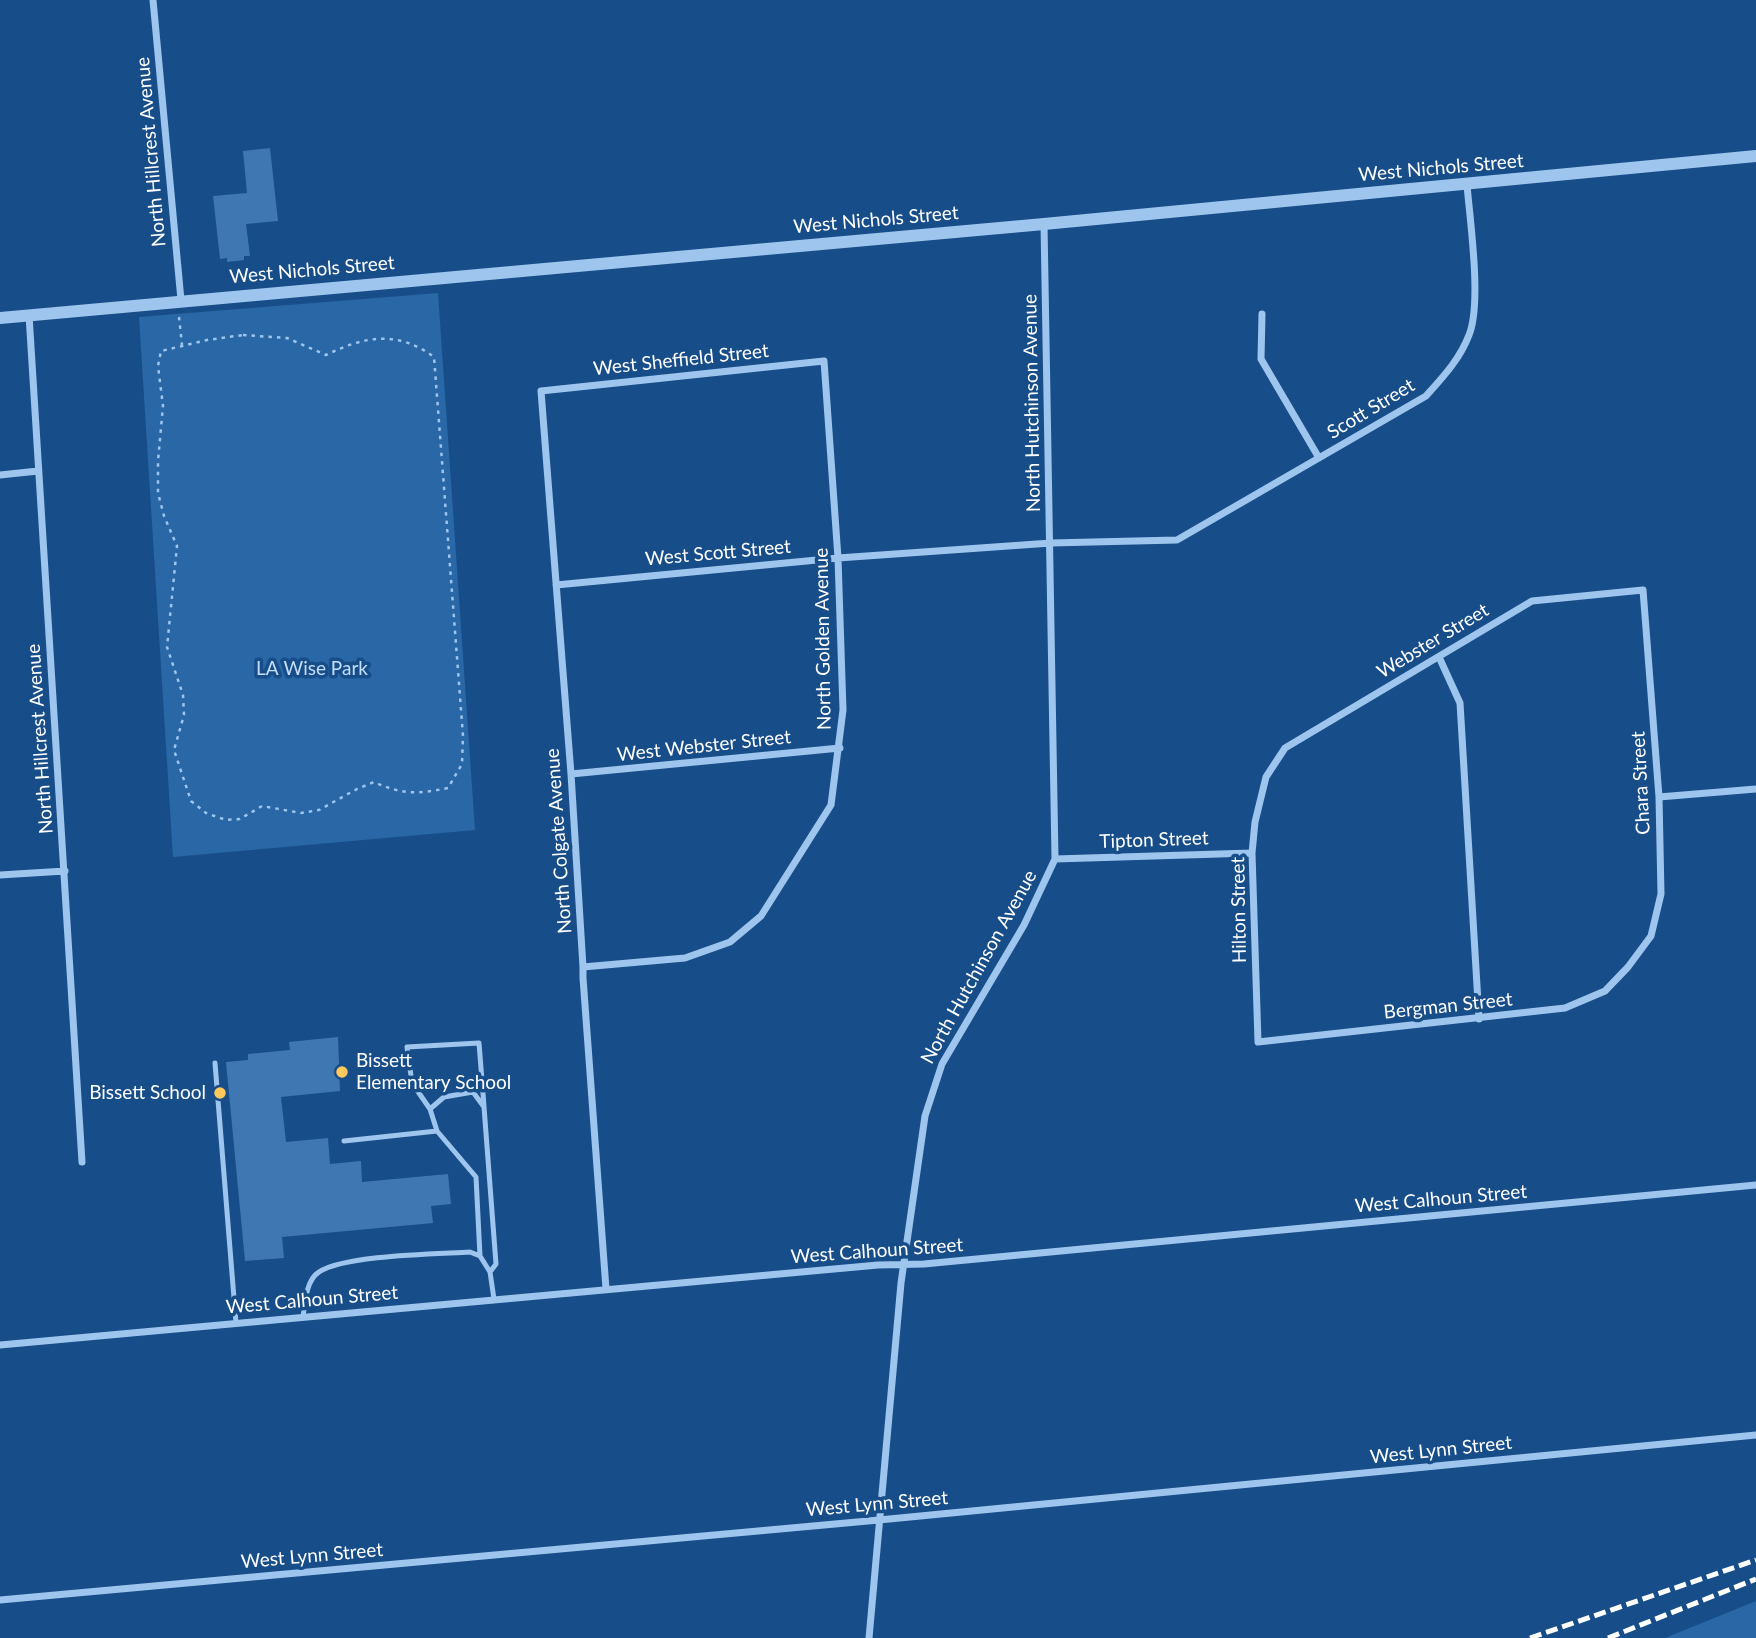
<!DOCTYPE html>
<html>
<head>
<meta charset="utf-8">
<style>
	body { margin:0 }
	canvas { display:block; background:#174d88 }
</style>
</head>
<body>
<canvas width="1756" height="1638"></canvas>
<script>
const g = document.querySelector('canvas').getContext('2d');
g.lineJoin = 'round';
function fillPath(path, color) {
  g.fillStyle = color;
  g.fill(path, 'evenodd');
}
function trace(path, color, width, dash) {
  g.strokeStyle = color;
  g.lineWidth = width;
  g.lineCap = dash ? 'butt' : 'round';
  g.setLineDash(dash || []);
  g.stroke(path);
}
function write(font, color, halo, rows, align = 'center') {
  g.font = font + ' Lato,sans-serif';
  g.lineWidth = 7;
  g.setLineDash([]);
  g.textBaseline = 'middle';
  g.strokeStyle = halo;
  g.fillStyle = color;
  for (const [text, x, y, turn = 0] of rows) {
    g.save();
    g.translate(x, y);
    g.rotate((+turn || 0) * Math.PI / 180);
    g.textAlign = isNaN(turn) ? turn : align;
    if (halo) g.strokeText(text, 0, 0);
    g.fillText(text, 0, 0);
    g.restore();
  }
}
fillPath(new Path2D(`
	M 438,293 L 475,830 L 173,857 L 139,317 Z
	M 1756,1601 L 1756,1638 L 1665,1638 Z`), '#2967a6');
fillPath(new Path2D(`
	M 270,148 L 278,221 L 246,224 L 250,256 L 244,256 L 244,260 L 227,262 L 227,258 L 220,259 L 213,196 L 247,193 L 243,151 Z
	M 338,1037 L 340,1091 L 281,1097 L 286,1142 L 328,1138 L 330,1164 L 361,1161 L 362,1182 L 448,1174 L 451,1204 L 431,1206 L 433,1223 L 282,1237 L 284,1258 L 245,1261 L 226,1062 L 248,1060 L 248,1054 L 290,1050 L 289,1042 Z`), '#3f77b2');
trace(new Path2D(`
	M 179,317 L 182,345
	M 243,335 L 287,338 L 326,355 C 365,336 397,330 434,357 L 463,736 L 462,764 L 448,788 C 418,794 403,795 374,782 L 357,789 L 319,810 L 301,813 L 262,806 L 240,819 L 226,820 L 206,813 L 191,801 L 174,750 L 184,715 L 183,695 L 167,647 L 177,546 L 164,516 L 158,493 L 158,461 L 163,406 L 158,366 L 161,351 L 207,340 Z`), '#9ec5ee', 2.5, [3.5, 5]);
trace(new Path2D(`
	M 215,1063 L 236,1323
	M 430,1109 L 412,1083 L 407,1047 L 479,1043 L 484,1106
	M 344,1141 L 437,1131
	M 490,1272 L 496,1264 L 484,1107 L 473,1092 L 444,1097 L 430,1109 L 437,1131 L 476,1177 L 480,1256 L 490,1272 L 494,1299
	M 303,1317 C 305,1303 306,1280 319,1272 C 344,1255 436,1254 470,1252 L 480,1256`), '#9ec5ee', 5);
trace(new Path2D(`
	M 153,0 L 181,300
	M 1262,314 L 1261,359 L 1319,458
	M 29,315 L 82,1162
	M 0,475 L 38,471
	M 556,585 L 838,558 L 1051,543 L 1177,540 L 1426,396 C 1443,377 1460,359 1469,335 C 1482,303 1470,221 1467,185
	M 1643,590 L 1659,797 L 1661,894 L 1651,936 L 1628,967 L 1605,991 L 1565,1008 L 1258,1042 L 1252,853 L 1255,822 L 1266,777 L 1285,748 L 1532,601 Z
	M 1439,657 L 1460,703 L 1479,1019
	M 571,774 L 840,748
	M 1659,797 L 1756,789
	M 1055,859 L 1252,853
	M 0,875 L 65,871
	M 583,967 L 685,958 L 730,942 L 761,916 L 831,805 L 843,710 L 838,558 L 824,361 L 541,391 L 571,774 L 583,967 L 583,978 L 606,1289
	M 0,1345 L 878,1265 L 924,1264 L 1756,1185
	M 0,1600 L 879,1520 L 1756,1435
	M 869,1638 L 901,1283 L 925,1116 L 942,1064 L 1024,925 L 1055,859 L 1044,224`), '#9ec5ee', 7);
trace(new Path2D(`
	M 0,318 L 1044,224 L 1756,156`), '#9ec5ee', 12);
trace(new Path2D(`
	M 1530,1638 L 1756,1560
	M 1608,1638 L 1756,1579`), '#fff', 5, [12, 5]);
for (const [x, y, r, color] of [
	[342,1072,7,"#ffc95b"],
	[220,1093,7,"#ffc95b"]
]) {
  const dot = new Path2D();
  dot.arc(x, y, r, 0, 2 * Math.PI);
  g.fillStyle = color;
  g.fill(dot);
  trace(dot, '#174d88', 2.5);
}
write('19px', '#fff', '#174d88', [
	["North Hillcrest Avenue",151,152,-95],
	["West Nichols Street",1441,168,-5],
	["West Nichols Street",876,220,-5],
	["West Nichols Street",312,270,-5],
	["West Sheffield Street",681,360,-6],
	["North Hutchinson Avenue",1032,403,-91],
	["Scott Street",1371,409,-31],
	["West Scott Street",718,553,-5],
	["North Golden Avenue",823,639,-91],
	["Webster Street",1433,641,-31],
	["North Hillcrest Avenue",40,739,-94],
	["West Webster Street",704,746,-6],
	["Chara Street",1641,783,-93],
	["Tipton Street",1154,840,-2],
	["North Colgate Avenue",559,841,-94],
	["Hilton Street",1239,910,-91],
	["North Hutchinson Avenue",979,967,-61],
	["Bergman Street",1448,1006,-6],
	["West Calhoun Street",1441,1199,-5],
	["West Calhoun Street",877,1251,-4],
	["West Calhoun Street",312,1300,-5],
	["West Lynn Street",1441,1450,-6],
	["West Lynn Street",877,1504,-5],
	["West Lynn Street",312,1556,-5]
]);
write('19px', '#c4defa', '#174d88', [
	["LA Wise Park",312,669]
]);
write('19px', '#fff', '#174d88', [
	["Bissett",356,1061],
	["Elementary School",356,1083],
	["Bissett School",206,1093,"right"]
], 'left');
</script>
</body>
</html>
